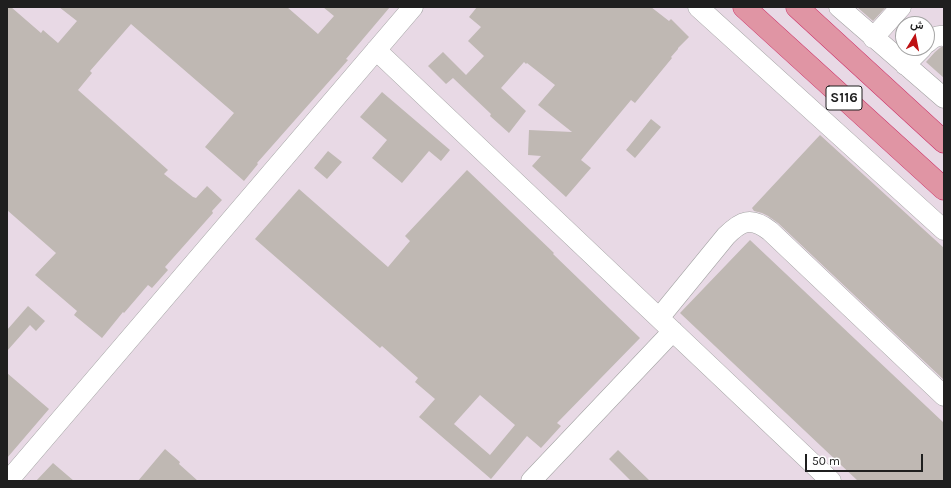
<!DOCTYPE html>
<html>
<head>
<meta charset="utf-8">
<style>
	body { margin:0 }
	#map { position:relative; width:951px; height:488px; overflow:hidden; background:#efece6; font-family:Karla,Vazirmatn,sans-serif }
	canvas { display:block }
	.frame { position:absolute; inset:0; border:8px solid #1f1f1f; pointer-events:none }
	.north { position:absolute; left:895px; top:16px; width:40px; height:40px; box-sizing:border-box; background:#fff; border:1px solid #a5a5a5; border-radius:50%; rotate:10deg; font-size:11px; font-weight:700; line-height:16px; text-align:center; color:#1f1f1f }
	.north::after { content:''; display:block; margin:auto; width:14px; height:18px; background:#be1113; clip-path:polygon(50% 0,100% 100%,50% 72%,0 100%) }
	.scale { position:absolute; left:805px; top:454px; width:118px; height:18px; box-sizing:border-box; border:2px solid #1f1f1f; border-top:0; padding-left:5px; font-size:12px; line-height:14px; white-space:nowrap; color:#1f1f1f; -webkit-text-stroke:3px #fff; paint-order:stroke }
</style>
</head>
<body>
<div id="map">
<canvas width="951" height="488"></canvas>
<div class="frame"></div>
<div class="north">ش</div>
<div class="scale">50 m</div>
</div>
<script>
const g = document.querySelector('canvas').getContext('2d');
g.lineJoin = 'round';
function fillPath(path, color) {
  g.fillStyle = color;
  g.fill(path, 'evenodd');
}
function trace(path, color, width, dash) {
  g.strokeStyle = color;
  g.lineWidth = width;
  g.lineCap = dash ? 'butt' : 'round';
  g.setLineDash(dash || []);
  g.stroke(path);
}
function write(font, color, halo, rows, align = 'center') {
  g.font = font + ' Karla,sans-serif';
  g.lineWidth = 4;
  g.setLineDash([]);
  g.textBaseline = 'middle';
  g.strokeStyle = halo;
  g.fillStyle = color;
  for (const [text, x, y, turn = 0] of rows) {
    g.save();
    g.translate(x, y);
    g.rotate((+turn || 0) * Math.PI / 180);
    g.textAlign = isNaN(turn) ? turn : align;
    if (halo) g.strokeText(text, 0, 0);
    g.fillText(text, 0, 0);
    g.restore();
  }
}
fillPath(new Path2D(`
	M 7,7 L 944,7 L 944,481 L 7,481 ZM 903,24 L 927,24 L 927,48 L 903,48 Z`), '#e8d9e5');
fillPath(new Path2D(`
	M 7,7 L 11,7 L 41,33 L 43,30 L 58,43 L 77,21 L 59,7 L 287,7 L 318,34 L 334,16 L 323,7 L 390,7 L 346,59 L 348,60 L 257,163 L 258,164 L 244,181 L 205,147 L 234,113 L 131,24 L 90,71 L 92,73 L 78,90 L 168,170 L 164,174 L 193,197 L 196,198 L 207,186 L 222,200 L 212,211 L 213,213 L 165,267 L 168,270 L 152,288 L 148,285 L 124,313 L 123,312 L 102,338 L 74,315 L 77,311 L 35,275 L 56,253 L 7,210 Z
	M 477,7 L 651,7 L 669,21 L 671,19 L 689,37 L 678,48 L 678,49 L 671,57 L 672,58 L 635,103 L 631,100 L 581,160 L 591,168 L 566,197 L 532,166 L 541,156 L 528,155 L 529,130 L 572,132 L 538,105 L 555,85 L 527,63 L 526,64 L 524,62 L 501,88 L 526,111 L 509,133 L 490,116 L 491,114 L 453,78 L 446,84 L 428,66 L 443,52 L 466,75 L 484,56 L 468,41 L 481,27 L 469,17 Z
	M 857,7 L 886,7 L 873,21 Z
	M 941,47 L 944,47 L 944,78 L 926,62 L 935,52 Z
	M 382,92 L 450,150 L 441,161 L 429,151 L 402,183 L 372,158 L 387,140 L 360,117 Z
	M 651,119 L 661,127 L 635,158 L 626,150 Z
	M 820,135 L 944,248 L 944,380 L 778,223 L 768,216 L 762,213 L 754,211 L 752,208 Z
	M 328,151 L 342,162 L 327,179 L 314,168 Z
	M 467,170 L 554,253 L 553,254 L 640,338 L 557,423 L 561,426 L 541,448 L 527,436 L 491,479 L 419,417 L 435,399 L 415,382 L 418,378 L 382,346 L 380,348 L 255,239 L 299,189 L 388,267 L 410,241 L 405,236 ZM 480,395 L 515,425 L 490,455 L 454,424 Z
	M 750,240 L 944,423 L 944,481 L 858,481 L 680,313 Z
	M 28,306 L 45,321 L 36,331 L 30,325 L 7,351 L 7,330 Z
	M 7,373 L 49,409 L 7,458 Z
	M 165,449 L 180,462 L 179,464 L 198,481 L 138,481 Z
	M 618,450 L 650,481 L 631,481 L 609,459 Z
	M 53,463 L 74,481 L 36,481 Z`), '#bfb8b3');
const minor = new Path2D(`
	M 698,7 L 944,230
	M 839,7 L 944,98
	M 873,38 L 901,7
	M 927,43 C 932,38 937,35 944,36
	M 376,50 L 831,481
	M 905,65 L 922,48
	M 659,318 L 726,236 C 741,221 751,216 770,231 L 944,396
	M 8,481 L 413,7
	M 531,481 L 673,331`);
const highway = new Path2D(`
	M 744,7 L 944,189
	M 797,7 L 944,142`);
trace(minor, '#a3a3a3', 21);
trace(highway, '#cd346a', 23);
trace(minor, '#fff', 20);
trace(highway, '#e095a4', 22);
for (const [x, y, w] of [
	[844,98,36]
]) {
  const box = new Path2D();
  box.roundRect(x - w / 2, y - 12, w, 24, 3);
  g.fillStyle = '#fff';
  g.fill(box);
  trace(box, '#1f1f1f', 1);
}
write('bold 14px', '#1f1f1f', null, [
	["S116",844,98]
]);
</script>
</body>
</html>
